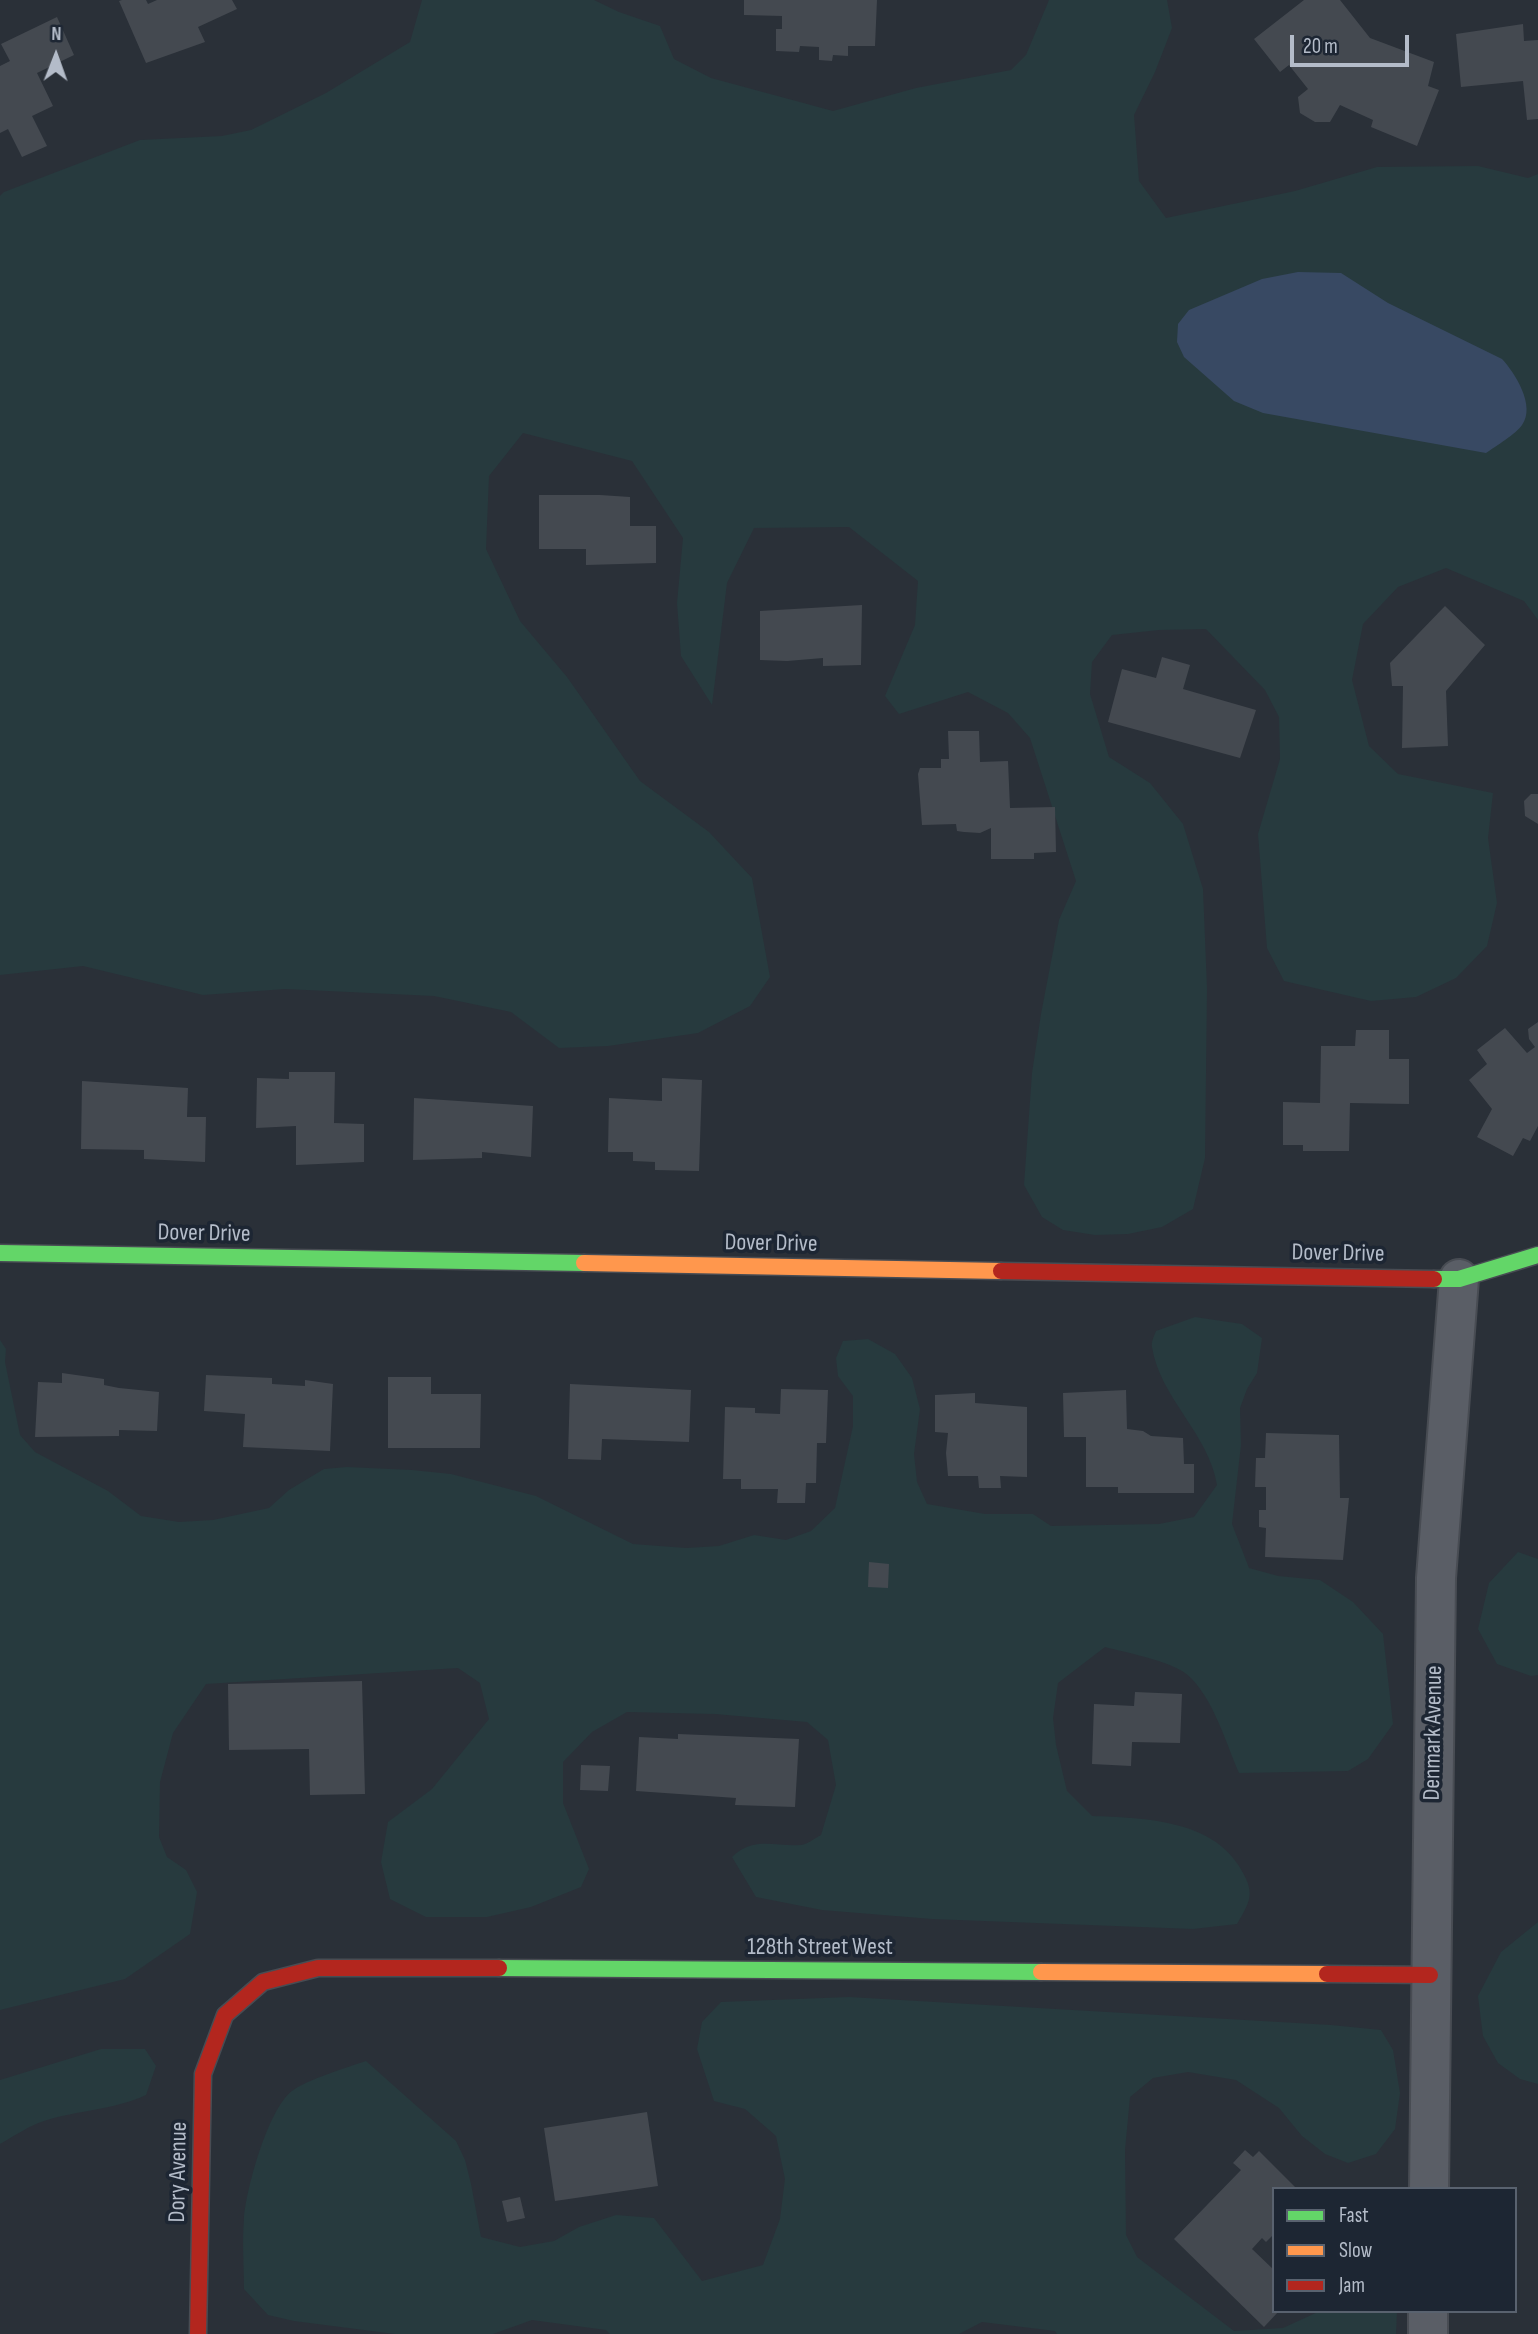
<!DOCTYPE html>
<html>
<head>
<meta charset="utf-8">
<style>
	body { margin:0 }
	#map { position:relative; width:1538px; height:2334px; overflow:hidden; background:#2a3038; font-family:"Sofia Sans Condensed",sans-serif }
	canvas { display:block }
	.legend { position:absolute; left:1272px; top:2187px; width:245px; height:126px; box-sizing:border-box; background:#1d2633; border:2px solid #59626f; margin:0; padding:9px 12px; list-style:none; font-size:21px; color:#b4bcc9 }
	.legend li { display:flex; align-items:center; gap:14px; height:35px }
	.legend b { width:35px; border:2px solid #59626f }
	.north { position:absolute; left:21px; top:21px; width:70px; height:70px; -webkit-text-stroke:5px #1d2633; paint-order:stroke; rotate:1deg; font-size:19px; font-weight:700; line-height:28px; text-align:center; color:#b4bcc9 }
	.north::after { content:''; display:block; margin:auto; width:24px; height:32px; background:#b4bcc9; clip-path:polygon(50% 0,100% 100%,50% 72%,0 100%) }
	.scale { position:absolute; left:1290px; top:35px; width:119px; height:32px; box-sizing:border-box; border:4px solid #b4bcc9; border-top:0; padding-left:9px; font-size:21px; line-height:24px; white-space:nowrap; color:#b4bcc9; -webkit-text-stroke:5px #1d2633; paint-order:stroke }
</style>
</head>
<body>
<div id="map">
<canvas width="1538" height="2334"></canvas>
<ul class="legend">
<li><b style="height:9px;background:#63d668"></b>Fast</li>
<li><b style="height:9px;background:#ff974d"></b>Slow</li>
<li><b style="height:9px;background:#b3261e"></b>Jam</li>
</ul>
<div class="north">N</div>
<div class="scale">20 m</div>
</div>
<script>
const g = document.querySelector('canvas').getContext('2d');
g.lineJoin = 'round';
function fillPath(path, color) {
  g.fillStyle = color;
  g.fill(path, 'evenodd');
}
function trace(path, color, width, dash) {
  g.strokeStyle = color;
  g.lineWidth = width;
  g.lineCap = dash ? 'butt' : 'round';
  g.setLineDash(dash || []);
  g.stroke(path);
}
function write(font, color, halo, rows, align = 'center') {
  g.font = font + ' "Sofia Sans Condensed",sans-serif';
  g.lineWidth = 7;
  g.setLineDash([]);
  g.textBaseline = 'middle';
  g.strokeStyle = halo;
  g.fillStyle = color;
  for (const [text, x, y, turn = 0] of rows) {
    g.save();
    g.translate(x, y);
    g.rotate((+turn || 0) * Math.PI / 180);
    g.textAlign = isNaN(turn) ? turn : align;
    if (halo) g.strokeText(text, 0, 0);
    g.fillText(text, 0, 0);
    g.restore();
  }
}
fillPath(new Path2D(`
	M 422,0 L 594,0 L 619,12 L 660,26 L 674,59 L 711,78 L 833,111 L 916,88 L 1011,70 L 1026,55 L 1049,0 L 1167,0 L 1172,28 L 1155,72 L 1134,115 L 1139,181 L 1166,218 L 1295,191 L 1377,167 L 1478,166 L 1528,178 L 1538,174 L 1538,620 L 1524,601 L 1446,568 L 1398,587 L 1363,624 L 1352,680 L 1369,746 L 1398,774 L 1493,793 L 1488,838 L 1497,903 L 1487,946 L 1456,978 L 1416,997 L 1371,1001 L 1284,981 L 1267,948 L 1258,834 L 1280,759 L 1279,717 L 1265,690 L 1206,629 L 1159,630 L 1112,635 L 1092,662 L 1090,694 L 1109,757 L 1150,783 L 1183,824 L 1203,889 L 1207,988 L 1205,1158 L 1193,1209 L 1162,1227 L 1128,1234 L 1095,1235 L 1063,1230 L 1042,1217 L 1024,1185 L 1032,1073 L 1041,1014 L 1059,920 L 1076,881 L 1030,738 L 1008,713 L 968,692 L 899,714 L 885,696 L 915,625 L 918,581 L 849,527 L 754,528 L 727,583 L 712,705 L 681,656 L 677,603 L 683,538 L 632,461 L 523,433 L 489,476 L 486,549 L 520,621 L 567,677 L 640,781 L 709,832 L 752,878 L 770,977 L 750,1006 L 698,1033 L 608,1046 L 559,1048 L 511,1012 L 434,996 L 285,989 L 203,995 L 83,966 L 0,975 L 0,196 L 4,192 L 140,140 L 222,136 L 251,130 L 326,93 L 410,42 Z
	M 1195,1317 L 1242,1324 L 1262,1338 L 1257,1373 L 1247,1389 L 1240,1408 L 1241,1445 L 1232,1524 L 1249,1568 L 1278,1576 L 1320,1580 L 1353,1602 L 1383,1634 L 1393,1724 L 1368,1759 L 1348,1771 L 1239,1773 C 1226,1743 1210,1688 1182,1671 C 1161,1659 1128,1653 1105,1647 L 1058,1683 L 1053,1718 L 1056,1745 L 1067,1791 L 1092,1816 C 1141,1818 1210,1819 1239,1866 C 1255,1892 1252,1899 1237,1924 L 1193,1929 L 932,1919 L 822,1910 L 756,1897 L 732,1857 C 754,1836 775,1847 801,1845 C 808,1844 815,1838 821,1835 L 836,1785 L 828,1740 L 807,1722 L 715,1714 L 627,1712 L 592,1732 L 563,1762 L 563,1803 L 589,1869 L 581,1887 L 531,1907 L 487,1917 L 426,1917 L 390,1899 L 381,1862 L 388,1822 L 432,1789 L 489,1719 L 480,1683 L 458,1668 L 206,1684 L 173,1733 L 160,1782 L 159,1837 L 167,1857 L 186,1870 L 197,1892 L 190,1934 L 125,1979 L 0,2010 L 0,1340 L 6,1349 L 5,1362 L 20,1435 L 35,1452 L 108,1491 L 141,1516 L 179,1522 L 213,1520 L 269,1508 L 289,1490 L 324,1469 L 347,1467 L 412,1470 L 451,1474 L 536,1496 L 633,1544 L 686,1548 L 719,1546 L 754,1535 L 786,1540 L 811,1531 L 835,1508 L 853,1426 L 853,1396 L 838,1376 L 836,1358 L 843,1341 L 868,1339 L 895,1354 L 912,1378 L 920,1409 L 914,1454 L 917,1482 L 927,1504 L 985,1514 L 1033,1514 L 1051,1526 L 1159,1524 L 1194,1517 L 1217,1485 C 1209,1434 1160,1398 1152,1347 C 1151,1342 1154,1336 1156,1331 Z
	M 1518,1552 L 1538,1559 L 1538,1675 L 1531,1676 L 1497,1664 L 1478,1629 L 1489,1583 Z
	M 1538,1922 L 1538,2084 L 1520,2079 L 1498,2063 L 1483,2036 L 1478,1996 L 1501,1952 Z
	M 849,1997 L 1331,2025 L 1381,2030 L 1393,2050 L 1400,2093 L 1395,2129 L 1376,2154 L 1348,2163 L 1325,2154 L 1302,2136 L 1279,2108 L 1236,2080 L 1188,2072 L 1153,2078 L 1130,2097 L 1125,2150 L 1126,2235 L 1137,2257 L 1234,2331 L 1283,2328 L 1320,2311 L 1397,2311 L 1396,2334 L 1057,2334 L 1055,2331 L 982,2322 L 959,2334 L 610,2334 L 606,2330 L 532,2320 L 493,2334 L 395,2334 L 294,2321 L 268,2315 L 244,2289 C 244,2266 242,2242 244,2219 C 246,2189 268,2109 292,2091 C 306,2080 348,2067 366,2061 L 456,2141 L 465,2160 L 471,2184 L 481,2237 L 520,2247 L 554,2241 L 579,2227 L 616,2215 L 654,2218 L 702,2281 L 763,2265 L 780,2219 L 785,2179 L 776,2136 L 745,2109 L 714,2101 L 697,2049 L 702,2022 L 721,2002 Z
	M 101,2049 L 145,2049 L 156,2066 L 146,2095 C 114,2110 78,2110 44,2121 C 29,2126 14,2136 0,2144 L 0,2080 Z`), '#273a3e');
fillPath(new Path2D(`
	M 1298,272 L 1341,273 L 1388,303 L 1502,359 C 1515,373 1536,406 1522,425 C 1516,434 1496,446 1486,453 L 1263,413 L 1234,401 L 1184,357 L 1177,342 L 1178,324 L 1189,310 L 1262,279 Z`), '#384963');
fillPath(new Path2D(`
	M 122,0 L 146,0 L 148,4 L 157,0 L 232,0 L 237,9 L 198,27 L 205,42 L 146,63 L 119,1 Z
	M 744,0 L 877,0 L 875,46 L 848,46 L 848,56 L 833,55 L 832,61 L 819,60 L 819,47 L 800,46 L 799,52 L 776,51 L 776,29 L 782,29 L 782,16 L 744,15 Z
	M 1304,0 L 1340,0 L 1370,38 L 1434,62 L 1428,86 L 1439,90 L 1417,146 L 1371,127 L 1373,120 L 1340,105 L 1330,122 L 1315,122 L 1300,113 L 1298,97 L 1308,89 L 1289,65 L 1280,72 L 1254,39 Z
	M 57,17 L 74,55 L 37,73 L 53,106 L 32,116 L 47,146 L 22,157 L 8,129 L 0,133 L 0,66 L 10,61 L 1,44 Z
	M 1523,24 L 1524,41 L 1538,40 L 1538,119 L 1527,120 L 1523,81 L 1461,87 L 1456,34 Z
	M 539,495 L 600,495 L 630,497 L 630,526 L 656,526 L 656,563 L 586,565 L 586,549 L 539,549 Z
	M 862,605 L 861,665 L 823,666 L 823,658 L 787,661 L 760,660 L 760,611 Z
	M 1445,606 L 1485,645 L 1446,691 L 1448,746 L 1402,748 L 1403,686 L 1392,686 L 1390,663 Z
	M 1162,657 L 1190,665 L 1183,689 L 1256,710 L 1240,758 L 1108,722 L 1122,669 L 1156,678 Z
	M 948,731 L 979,731 L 980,762 L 1008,761 L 1010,808 L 1055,807 L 1056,852 L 1034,853 L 1034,859 L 991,859 L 991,828 L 980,833 L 964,832 L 957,831 L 956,824 L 922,825 L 918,774 L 920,768 L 941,768 L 941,759 L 949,759 Z
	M 1531,794 L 1538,794 L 1538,824 L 1525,816 L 1524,801 Z
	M 1538,1022 L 1538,1126 L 1530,1141 L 1523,1138 L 1513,1156 L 1477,1137 L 1492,1109 L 1469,1080 L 1487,1064 L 1477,1050 L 1505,1028 L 1527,1053 L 1535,1047 L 1529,1039 L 1528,1029 Z
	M 1356,1030 L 1389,1030 L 1389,1059 L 1409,1059 L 1409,1104 L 1350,1103 L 1349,1151 L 1303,1151 L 1303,1145 L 1283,1145 L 1283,1102 L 1320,1103 L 1321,1046 L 1355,1046 Z
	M 289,1072 L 335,1072 L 334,1123 L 364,1124 L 364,1162 L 296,1165 L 296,1126 L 256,1128 L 257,1078 L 289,1079 Z
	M 662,1078 L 702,1080 L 699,1171 L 655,1170 L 655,1162 L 633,1161 L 633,1152 L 608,1152 L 609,1098 L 662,1101 Z
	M 82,1081 L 188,1088 L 187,1117 L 206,1117 L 205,1162 L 144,1159 L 144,1150 L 81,1149 Z
	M 414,1098 L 533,1106 L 531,1157 L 482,1152 L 482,1158 L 413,1160 Z
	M 62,1373 L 104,1379 L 104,1385 L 119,1388 L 159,1392 L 157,1431 L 119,1430 L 119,1436 L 35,1437 L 38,1382 L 62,1383 Z
	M 206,1375 L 272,1378 L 272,1384 L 305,1386 L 305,1380 L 333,1384 L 330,1451 L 243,1447 L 245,1414 L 204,1411 Z
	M 388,1377 L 431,1377 L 431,1394 L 481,1394 L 480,1448 L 388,1448 Z
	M 570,1384 L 691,1390 L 689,1442 L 602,1439 L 601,1460 L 568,1459 Z
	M 781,1389 L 828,1390 L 826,1443 L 817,1443 L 816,1483 L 806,1483 L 805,1503 L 777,1503 L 778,1489 L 741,1489 L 741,1479 L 723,1479 L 725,1407 L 755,1408 L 755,1413 L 780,1414 Z
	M 1126,1390 L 1127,1429 L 1143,1431 L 1151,1436 L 1183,1438 L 1184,1464 L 1194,1464 L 1194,1493 L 1118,1493 L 1118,1487 L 1086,1487 L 1086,1437 L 1064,1437 L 1063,1393 Z
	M 975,1393 L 975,1403 L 1027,1407 L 1027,1477 L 1000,1476 L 1001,1488 L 979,1488 L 978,1476 L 948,1476 L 946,1453 L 948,1433 L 935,1432 L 935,1395 Z
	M 1266,1433 L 1339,1435 L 1340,1498 L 1349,1498 L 1343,1560 L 1265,1557 L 1266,1528 L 1259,1527 L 1259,1510 L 1266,1510 L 1266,1487 L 1255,1487 L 1256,1458 L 1265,1458 Z
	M 869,1562 L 889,1564 L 888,1588 L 868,1587 Z
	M 362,1681 L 365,1794 L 310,1795 L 309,1749 L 229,1750 L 228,1684 Z
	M 1135,1692 L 1182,1694 L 1180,1743 L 1132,1742 L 1131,1766 L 1092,1764 L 1094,1704 L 1134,1706 Z
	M 678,1734 L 799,1739 L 795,1807 L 735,1805 L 736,1798 L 636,1791 L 639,1737 L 678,1739 Z
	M 581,1765 L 610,1766 L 608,1791 L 580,1790 Z
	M 647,2112 L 658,2186 L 555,2201 L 544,2128 Z
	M 1245,2150 L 1253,2157 L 1259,2151 L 1297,2189 L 1274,2189 L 1274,2234 L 1266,2242 L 1262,2238 L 1252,2249 L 1274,2270 L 1274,2311 L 1279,2311 L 1264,2327 L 1174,2239 L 1241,2170 L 1233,2163 Z
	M 520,2197 L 525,2218 L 507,2222 L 502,2201 Z`), '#444950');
const street = new Path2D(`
	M 1429,2189 L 1436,1578 L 1459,1279
	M 1428,2334 L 1428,2311`);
const fast = new Path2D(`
	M 0,1253 L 584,1263
	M 1434,1279 L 1459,1279 L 1538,1255
	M 499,1968 L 1041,1972`);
const slow = new Path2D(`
	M 584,1263 L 1001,1271
	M 1041,1972 L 1327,1974`);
const jam = new Path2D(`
	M 1001,1271 L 1434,1279
	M 1327,1974 L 1430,1975
	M 198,2334 L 203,2074 L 225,2015 L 263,1982 L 318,1968 L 499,1968`);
trace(street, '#484c53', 42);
trace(fast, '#484c53', 19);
trace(slow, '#484c53', 19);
trace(jam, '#484c53', 19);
trace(street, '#5a5e66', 38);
trace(fast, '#63d668', 16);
trace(slow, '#ff974d', 16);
trace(jam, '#b3261e', 16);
write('24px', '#b4bcc9', '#1d2633', [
	["Dover Drive",204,1234,1],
	["Dover Drive",771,1244,1],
	["Dover Drive",1338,1254,1],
	["Denmark Avenue",1434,1733,-89],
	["128th Street West",820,1948],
	["Dory Avenue",179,2172,-89]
]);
</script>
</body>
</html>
